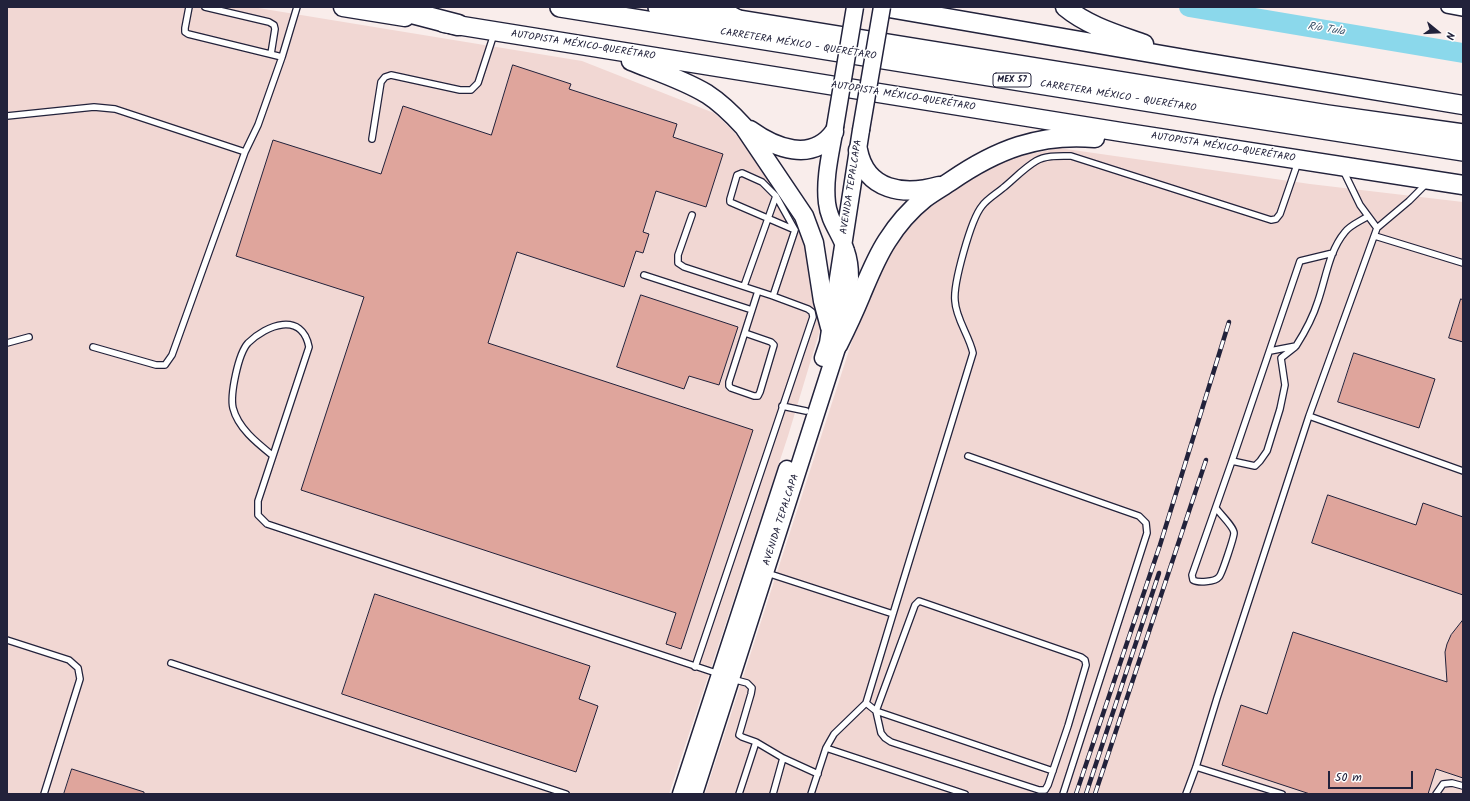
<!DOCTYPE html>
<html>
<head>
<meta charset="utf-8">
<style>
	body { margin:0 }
	#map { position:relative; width:1470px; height:801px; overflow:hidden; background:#f9edeb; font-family:Kalam,sans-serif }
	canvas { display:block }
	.frame { position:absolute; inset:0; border:8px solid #22223b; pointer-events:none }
	.north { position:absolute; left:1418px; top:12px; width:40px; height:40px; -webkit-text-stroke:3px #fff; paint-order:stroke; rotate:108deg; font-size:11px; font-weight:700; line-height:16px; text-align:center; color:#22223b }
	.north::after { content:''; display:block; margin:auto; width:14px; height:18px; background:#22223b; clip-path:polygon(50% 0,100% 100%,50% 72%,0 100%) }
	.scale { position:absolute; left:1328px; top:771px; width:85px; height:18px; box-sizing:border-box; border:2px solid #22223b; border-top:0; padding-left:5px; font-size:12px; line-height:14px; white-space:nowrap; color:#22223b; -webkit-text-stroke:3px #fff; paint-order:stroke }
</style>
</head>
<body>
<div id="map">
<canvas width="1470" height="801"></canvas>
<div class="frame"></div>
<div class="north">N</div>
<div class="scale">50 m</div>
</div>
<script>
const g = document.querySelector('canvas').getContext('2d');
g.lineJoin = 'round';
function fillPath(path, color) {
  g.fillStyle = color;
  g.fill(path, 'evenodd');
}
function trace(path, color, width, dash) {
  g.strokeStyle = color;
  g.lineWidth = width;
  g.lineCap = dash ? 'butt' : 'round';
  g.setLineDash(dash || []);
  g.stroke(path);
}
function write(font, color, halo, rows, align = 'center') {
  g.font = font + ' Kalam,sans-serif';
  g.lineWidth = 3;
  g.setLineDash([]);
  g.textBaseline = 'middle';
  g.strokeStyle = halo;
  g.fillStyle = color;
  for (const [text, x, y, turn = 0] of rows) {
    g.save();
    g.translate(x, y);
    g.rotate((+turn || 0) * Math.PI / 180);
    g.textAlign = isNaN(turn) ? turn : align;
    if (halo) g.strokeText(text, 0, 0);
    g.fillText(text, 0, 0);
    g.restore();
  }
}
fillPath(new Path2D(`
	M 7,7 L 252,7 L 582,61 L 714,113 L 729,127 L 747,147 L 805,237 L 810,258 L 820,330 L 788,436 L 669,794 L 7,794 Z
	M 1059,148 L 1310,184 L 1463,202 L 1463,794 L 705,794 L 866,298 L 889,250 L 907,223 L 987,163 Z`), '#f1d7d3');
trace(new Path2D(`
	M 1189,7 L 1463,53`), '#8bd8eb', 20);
const building = new Path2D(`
	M 513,65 L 571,84 L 569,89 L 677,124 L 673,137 L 723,154 L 706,207 L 656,191 L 643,232 L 649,234 L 643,253 L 636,251 L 624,287 L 517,252 L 488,343 L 753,430 L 681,649 L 666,644 L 676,613 L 301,490 L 364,297 L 236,256 L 273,140 L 381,174 L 403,106 L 491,135 Z
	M 641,295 L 738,327 L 719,385 L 689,376 L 684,389 L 617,367 Z
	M 1461,299 L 1463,300 L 1463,342 L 1449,338 Z
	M 1354,353 L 1435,379 L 1419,428 L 1338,402 Z
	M 1328,495 L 1416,525 L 1423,503 L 1463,517 L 1463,595 L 1312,543 Z
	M 375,594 L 590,666 L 579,699 L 598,706 L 576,772 L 342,694 Z
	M 1463,620 L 1463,778 L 1436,769 L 1428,794 L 1310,794 L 1222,765 L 1241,705 L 1267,714 L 1293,632 L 1447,682 L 1445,652 L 1447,644 L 1451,635 Z
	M 72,769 L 144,792 L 144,794 L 64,794 Z`);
fillPath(building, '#dfa59c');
trace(building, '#22223b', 1);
const service = new Path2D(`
	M 189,7 L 185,28 L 185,32 L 188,34 L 282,57
	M 205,7 L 269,22 L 274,25 L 275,29 L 271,54
	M 7,116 L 94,107 L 115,109 L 245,152
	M 372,139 L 381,82 L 385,77 L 391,75 L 460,90 L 471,90 L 478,83 L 494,34
	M 1343,170 L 1360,205 L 1377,228
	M 692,215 L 678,255 L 678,263 L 684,267 L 773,296 L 808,309 L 812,312 L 813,317 L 695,667
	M 1375,236 L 1463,263
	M 644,275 L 752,310
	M 744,286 L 776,196
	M 773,296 L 795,230 L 776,196 L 762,182 L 742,173 L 737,175 L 730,199 L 730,202 L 795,230
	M 745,333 L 771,342 L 774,345 L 760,392 L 758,396 L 754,396 L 731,388 L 729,386 L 729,382 L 758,291
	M 7,343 L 29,337
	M 93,347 L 156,365 L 165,365 L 172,355 L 245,152 L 258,125 L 282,57 L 297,7
	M 1270,351 L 1296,346 C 1305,332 1313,317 1318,301 C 1326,278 1329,251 1345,232 C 1350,225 1361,221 1368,216
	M 782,406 L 806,411
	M 1309,416 L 1463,471
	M 272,455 C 257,443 238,428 233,408 C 230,395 238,354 248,343 C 266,325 302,311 309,347 L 258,501 L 258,515 L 267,524 L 719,674
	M 968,456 L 1139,516 L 1146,523 L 1147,533 L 1063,794
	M 1232,461 L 1255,466 L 1260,461 L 1267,451 L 1280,409 L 1285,385 L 1281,358 L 1295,347
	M 1216,508 C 1220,514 1234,527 1234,533 C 1234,537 1222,574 1219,577 C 1215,582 1198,583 1193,580 L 1192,575 L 1232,461 L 1300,261 L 1333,253
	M 767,573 L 893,614 L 866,703 L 876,711 L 1053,771
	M 919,601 L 1081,657 L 1085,660 L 1086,665 L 1068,726 L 1048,785 L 1045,790 L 1039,790 L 891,742 L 885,738 L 881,733 L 876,711 L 915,605 Z
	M 893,614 L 973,353 C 969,335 956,319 955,301 C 953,284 971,219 982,206 C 987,199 996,194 1003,188 C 1013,180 1024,168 1036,161 C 1046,155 1060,156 1071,156 L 1271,220 L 1276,219 L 1280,214 L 1298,162
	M 7,640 L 69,660 L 78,668 L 80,679 L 44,794
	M 171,663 L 566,794
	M 732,679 L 747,683 L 752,688 L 751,694 L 739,735 L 742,737 L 756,742 L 783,758 L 773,794
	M 826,748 L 965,794
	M 783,758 L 818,774
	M 1196,767 L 1282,794
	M 739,794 L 756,742
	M 811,794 L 826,748 L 834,734 L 866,703
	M 1186,794 L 1196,767 L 1217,698 L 1309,416 L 1377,228 L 1409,201 L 1427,183
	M 1436,794 L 1443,784 L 1452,783 L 1463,786`);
const minor = new Path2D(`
	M 1447,7 L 1463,10`);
const secondary = new Path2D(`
	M 823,358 L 828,343 L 861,130
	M 681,794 L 787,469
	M 694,794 L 838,345 C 845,318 856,279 846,251 C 841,234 829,222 827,203 C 824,178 831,152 835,127`);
const primary = new Path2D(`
	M 343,7 L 405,17
	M 883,7 L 1191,60 L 1463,105
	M 1065,7 C 1088,26 1116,34 1144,44
	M 444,23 L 1121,132 L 1463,185
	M 631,61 C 656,71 684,80 707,94 C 721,103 733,115 744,127 L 804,216 L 814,243 L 823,301 L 830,327
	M 750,130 C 775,148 812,163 834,132
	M 858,150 C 866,191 904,196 939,186
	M 838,345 C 846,329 854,312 861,295 C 869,276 876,258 887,241 C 897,225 910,210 925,198 C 933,192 942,187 951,181 C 996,150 1039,133 1095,138`);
const trunk = new Path2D(`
	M 560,7 L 1176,106 L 1463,151
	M 658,7 L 1328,115 L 1463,134`);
const motorway = new Path2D(`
	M 389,7 L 458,25
	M 713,7 L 737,20`);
trace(service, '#22223b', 8);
trace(minor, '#22223b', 14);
trace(secondary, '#22223b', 19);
trace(primary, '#22223b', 21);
trace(trunk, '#22223b', 22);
trace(motorway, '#22223b', 23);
trace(service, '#fff', 5.5);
trace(minor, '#fff', 11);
trace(secondary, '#fff', 16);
trace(primary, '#fff', 18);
trace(trunk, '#fff', 19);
trace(motorway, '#fff', 20);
const rail = new Path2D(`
	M 1076,794 L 1160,545 L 1229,322
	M 1086,794 L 1159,573
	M 1095,794 L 1206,460`);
trace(rail, '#22223b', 4.5);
trace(rail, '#fff', 3, [9]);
const secondaryBridge = new Path2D(`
	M 835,127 L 855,7
	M 861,130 L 882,7`);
trace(secondaryBridge, '#22223b', 19, []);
trace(secondaryBridge, '#fff', 16);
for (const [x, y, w] of [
	[1012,80,38]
]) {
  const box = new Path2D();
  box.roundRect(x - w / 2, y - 7, w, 14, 3);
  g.fillStyle = '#fff';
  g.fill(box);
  trace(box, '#22223b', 1);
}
write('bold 9px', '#22223b', null, [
	["MEX 57",1012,80]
]);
write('10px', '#22223b', '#fff', [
	["CARRETERA MÉXICO - QUERÉTARO",798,45,9],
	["AUTOPISTA MÉXICO-QUERÉTARO",583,46,9],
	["AUTOPISTA MÉXICO-QUERÉTARO",903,97,9],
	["CARRETERA MÉXICO - QUERÉTARO",1118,97,9],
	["AUTOPISTA MÉXICO-QUERÉTARO",1223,148,9],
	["AVENIDA TEPALCAPA",852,187,-81],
	["AVENIDA TEPALCAPA",782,520,-72]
]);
write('italic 11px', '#425970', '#fff', [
	["Río Tula",1326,30,9]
]);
</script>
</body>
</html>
